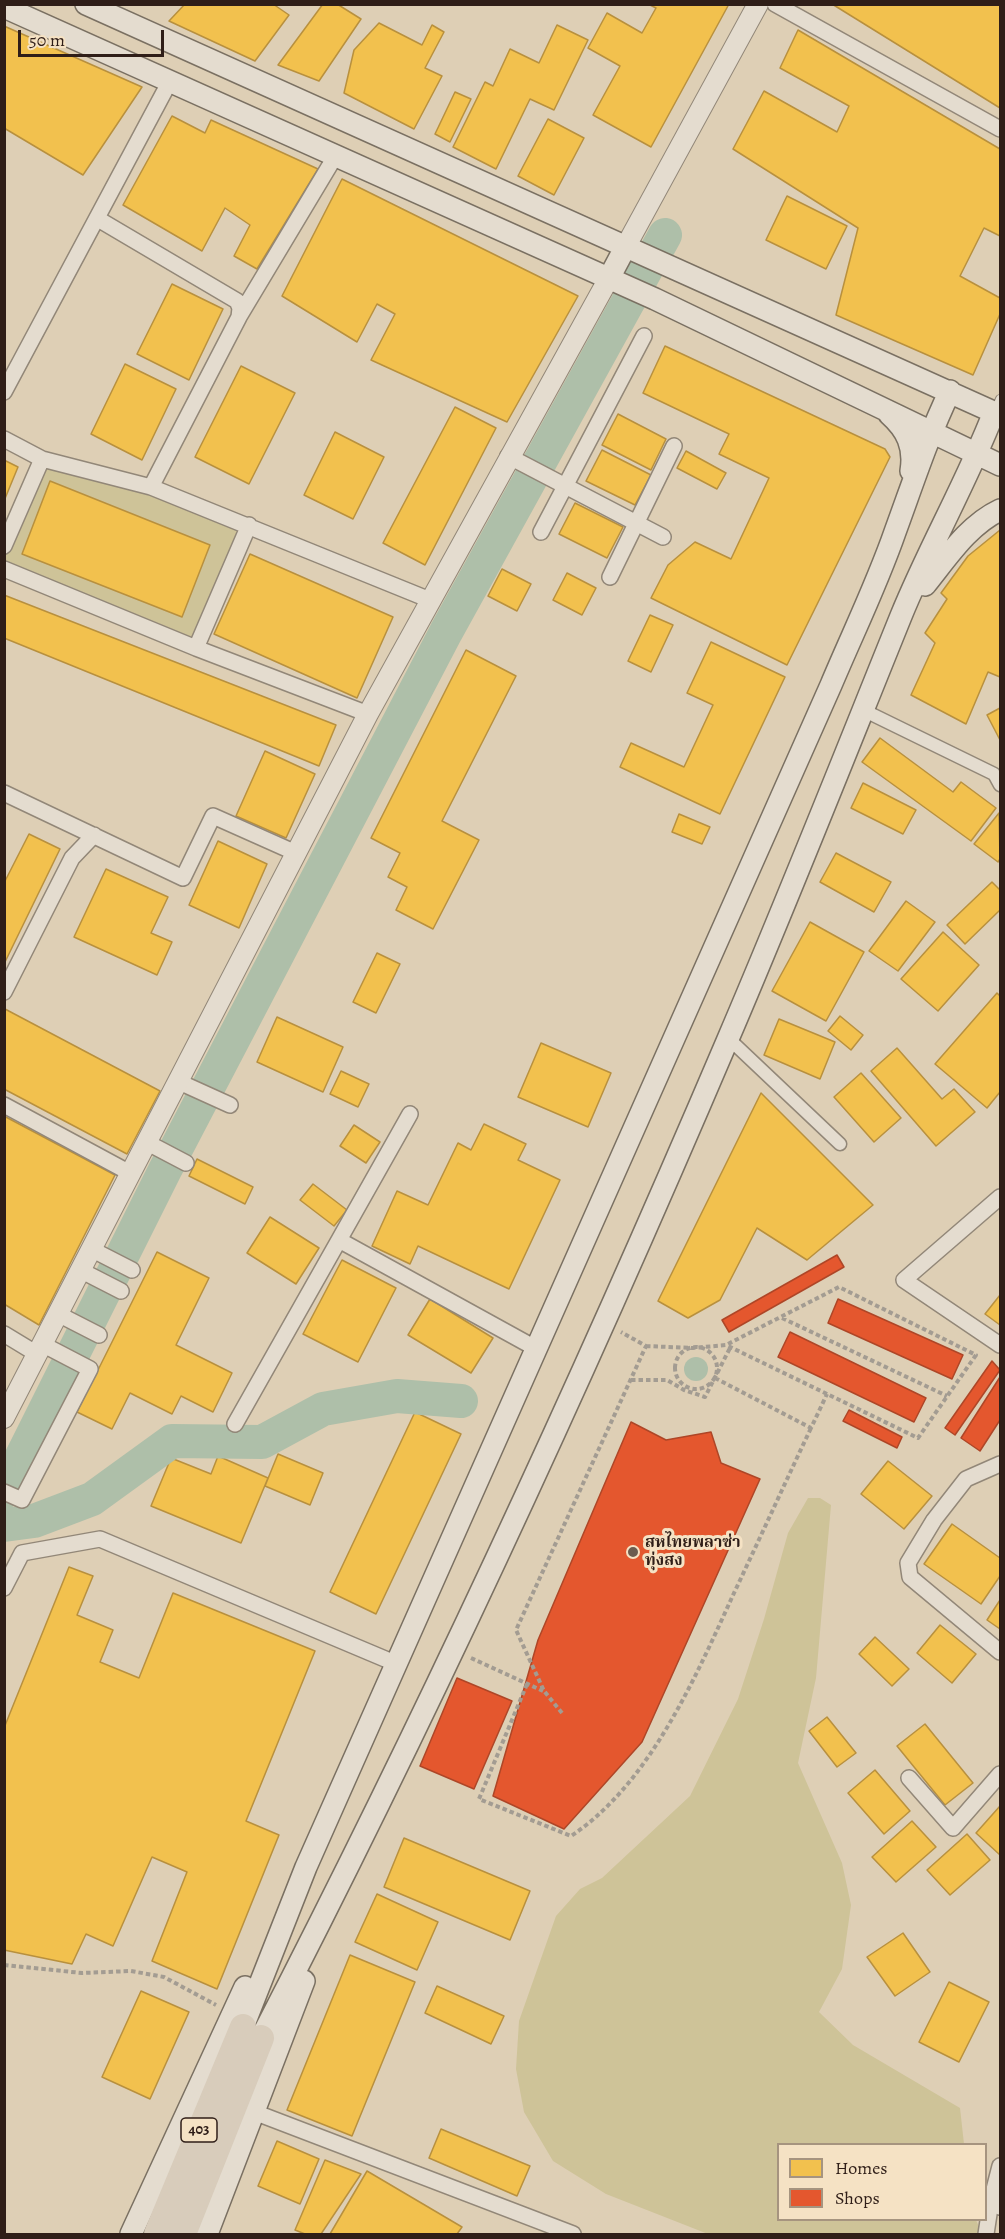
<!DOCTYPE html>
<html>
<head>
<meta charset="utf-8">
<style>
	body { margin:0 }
	#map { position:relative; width:1005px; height:2239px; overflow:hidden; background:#decfb5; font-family:Alegreya,serif }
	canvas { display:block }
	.frame { position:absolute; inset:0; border:6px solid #2f1e18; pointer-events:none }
	.legend { position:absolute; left:777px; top:2143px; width:210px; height:78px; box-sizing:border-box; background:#f5e2c4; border:2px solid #a6947f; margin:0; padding:8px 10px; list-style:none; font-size:18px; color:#2f1e18 }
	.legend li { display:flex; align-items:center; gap:12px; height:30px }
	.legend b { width:30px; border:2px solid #a6947f }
	.scale { position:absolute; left:18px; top:30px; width:146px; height:27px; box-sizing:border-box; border:3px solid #2f1e18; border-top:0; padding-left:8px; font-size:18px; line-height:21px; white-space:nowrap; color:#2f1e18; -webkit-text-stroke:4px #f5e2c4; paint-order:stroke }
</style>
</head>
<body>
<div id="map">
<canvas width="1005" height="2239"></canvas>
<div class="frame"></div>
<ul class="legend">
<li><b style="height:16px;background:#f2c14e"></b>Homes</li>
<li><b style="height:16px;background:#e4572e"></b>Shops</li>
</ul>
<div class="scale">50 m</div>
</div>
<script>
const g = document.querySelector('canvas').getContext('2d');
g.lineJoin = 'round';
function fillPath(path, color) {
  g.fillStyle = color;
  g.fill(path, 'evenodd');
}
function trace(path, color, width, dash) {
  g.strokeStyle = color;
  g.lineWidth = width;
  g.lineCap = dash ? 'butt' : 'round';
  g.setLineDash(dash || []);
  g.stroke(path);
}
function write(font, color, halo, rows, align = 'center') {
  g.font = font + ' Alegreya,"Noto Serif Thai",serif';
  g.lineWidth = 6;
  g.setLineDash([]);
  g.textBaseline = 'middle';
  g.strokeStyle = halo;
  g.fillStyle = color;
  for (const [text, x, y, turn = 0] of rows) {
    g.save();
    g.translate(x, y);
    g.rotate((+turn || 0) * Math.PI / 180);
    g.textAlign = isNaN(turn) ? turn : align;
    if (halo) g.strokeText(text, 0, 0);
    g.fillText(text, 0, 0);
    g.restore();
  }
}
fillPath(new Path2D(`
	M 42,459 L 249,525 L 196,648 L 5,569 L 4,546 Z
	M 808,1498 L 820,1498 L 831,1505 L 816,1678 L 798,1763 L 842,1863 L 851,1905 L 842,1969 L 819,2012 L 853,2045 L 960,2108 L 964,2144 L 778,2144 L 778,2220 L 976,2220 L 982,2234 L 708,2234 L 606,2194 L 553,2161 L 524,2112 L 516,2069 L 519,2021 L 556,1916 L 580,1889 L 602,1878 L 690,1796 L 738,1699 L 764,1619 L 788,1533 Z`), '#cec398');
fillPath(new Path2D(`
	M684 1369a12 12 0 1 1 24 0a12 12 0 1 1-24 0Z`), '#aebfa9');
const homes = new Path2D(`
	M 185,4 L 273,4 L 289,15 L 255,61 L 169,21 Z
	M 323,4 L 337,4 L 361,19 L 319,81 L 278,65 Z
	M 648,4 L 729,4 L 651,147 L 593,115 L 620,66 L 588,48 L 607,13 L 642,33 L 656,8 Z
	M 832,4 L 1000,4 L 1000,108 Z
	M 379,23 L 422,45 L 432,25 L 444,32 L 425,68 L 442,76 L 414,129 L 344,93 L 354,50 Z
	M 557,25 L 588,40 L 554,110 L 530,99 L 496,169 L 453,147 L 485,82 L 493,86 L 510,49 L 539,63 Z
	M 4,26 L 142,87 L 83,175 L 4,128 Z
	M 798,30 L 1000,149 L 1000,236 L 984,228 L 960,276 L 1000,298 L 1000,314 L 973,375 L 836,315 L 858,228 L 733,149 L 764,91 L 837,132 L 849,106 L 780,68 Z
	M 455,92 L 471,99 L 450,142 L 435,134 Z
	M 172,116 L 205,133 L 211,120 L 318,169 L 257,269 L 234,256 L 250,225 L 225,208 L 202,251 L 123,205 Z
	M 548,119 L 584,138 L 554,195 L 518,176 Z
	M 342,179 L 578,296 L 507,422 L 371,360 L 395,314 L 377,304 L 357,342 L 282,296 Z
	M 787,196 L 847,226 L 826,269 L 766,240 Z
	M 172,284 L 223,309 L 189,380 L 137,354 Z
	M 665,346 L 885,449 L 890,457 L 787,665 L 651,598 L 668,565 L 695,542 L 731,559 L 769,478 L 719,454 L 729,434 L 643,393 Z
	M 125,364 L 176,389 L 142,460 L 91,434 Z
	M 241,366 L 295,393 L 249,484 L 195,457 Z
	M 455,407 L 496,428 L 425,565 L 383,543 Z
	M 618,414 L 666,439 L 651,470 L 602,445 Z
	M 335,432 L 384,457 L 353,519 L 304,495 Z
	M 602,450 L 651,475 L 635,505 L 586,481 Z
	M 686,451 L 726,473 L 717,489 L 677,468 Z
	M 4,460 L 18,467 L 4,501 Z
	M 50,481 L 210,545 L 182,617 L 22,554 Z
	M 575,503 L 623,527 L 607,558 L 559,534 Z
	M 1000,530 L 1000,677 L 988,672 L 966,724 L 911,695 L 935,643 L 925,633 L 947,599 L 941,593 L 968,556 Z
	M 250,554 L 393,617 L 357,698 L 214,634 Z
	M 502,569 L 531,584 L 517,611 L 488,596 Z
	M 567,573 L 596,588 L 582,615 L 553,600 Z
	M 4,595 L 336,725 L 319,766 L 4,638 Z
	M 650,615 L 673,625 L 651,672 L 628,661 Z
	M 711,642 L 785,677 L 720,814 L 620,767 L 631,743 L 684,767 L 713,705 L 687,693 Z
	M 466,650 L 516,676 L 442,821 L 479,840 L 433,929 L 396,910 L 407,887 L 388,877 L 400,853 L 371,838 Z
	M 1000,708 L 1000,740 L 987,715 Z
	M 880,738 L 953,792 L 961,782 L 996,808 L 971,841 L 862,762 Z
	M 265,751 L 315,774 L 286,838 L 236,816 Z
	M 863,783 L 916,810 L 903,834 L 851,808 Z
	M 999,813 L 1000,859 L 998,862 L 974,844 Z
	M 679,814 L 710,827 L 702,844 L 672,832 Z
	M 29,834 L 60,849 L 5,962 L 4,883 Z
	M 218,841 L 267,864 L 239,928 L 189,905 Z
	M 836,853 L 891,882 L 874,912 L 820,882 Z
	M 106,869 L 168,897 L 151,933 L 172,942 L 157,975 L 74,937 Z
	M 992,882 L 1000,890 L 1000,910 L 965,944 L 947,925 Z
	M 906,901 L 935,922 L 898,971 L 869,951 Z
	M 810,922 L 864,952 L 826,1021 L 772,991 Z
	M 943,932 L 979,965 L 938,1011 L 901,979 Z
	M 377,953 L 400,964 L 376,1013 L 353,1002 Z
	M 997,993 L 1000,996 L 1000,1092 L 987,1108 L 935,1064 Z
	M 5,1009 L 160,1091 L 127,1154 L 4,1089 Z
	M 840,1016 L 863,1035 L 851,1050 L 828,1031 Z
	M 277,1017 L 343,1047 L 323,1092 L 257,1062 Z
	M 779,1019 L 835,1042 L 820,1079 L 764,1055 Z
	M 541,1043 L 611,1073 L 588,1127 L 518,1097 Z
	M 897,1048 L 942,1099 L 954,1089 L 975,1112 L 936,1146 L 871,1071 Z
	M 341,1071 L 369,1084 L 358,1107 L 330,1094 Z
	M 861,1073 L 901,1118 L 874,1142 L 834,1097 Z
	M 761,1093 L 873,1205 L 807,1260 L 757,1228 L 720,1300 L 688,1318 L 658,1301 Z
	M 4,1116 L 115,1175 L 39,1325 L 4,1304 Z
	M 484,1124 L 526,1144 L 518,1160 L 560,1180 L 509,1289 L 418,1246 L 410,1264 L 372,1246 L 397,1191 L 428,1205 L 458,1143 L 471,1150 Z
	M 354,1125 L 380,1142 L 366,1163 L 340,1146 Z
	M 197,1159 L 253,1187 L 245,1204 L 189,1176 Z
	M 313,1184 L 347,1210 L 334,1226 L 300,1200 Z
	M 270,1217 L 319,1248 L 296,1284 L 247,1253 Z
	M 157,1252 L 209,1278 L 176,1345 L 232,1373 L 213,1412 L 181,1396 L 172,1414 L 130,1393 L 112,1429 L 77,1412 Z
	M 342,1260 L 396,1288 L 358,1362 L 303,1334 Z
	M 1000,1295 L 1000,1325 L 985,1314 Z
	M 430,1299 L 493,1338 L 471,1373 L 408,1335 Z
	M 415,1412 L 461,1434 L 376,1614 L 330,1592 Z
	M 278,1454 L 323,1473 L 310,1505 L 265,1486 Z
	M 218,1456 L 268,1478 L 241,1543 L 151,1506 L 171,1458 L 211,1474 Z
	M 888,1461 L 932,1496 L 904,1529 L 861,1494 Z
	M 952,1524 L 1000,1558 L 1000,1576 L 981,1604 L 924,1564 Z
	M 69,1567 L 93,1576 L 77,1615 L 113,1630 L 100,1662 L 139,1678 L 173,1593 L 315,1651 L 246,1821 L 279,1835 L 217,1989 L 152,1961 L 187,1872 L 152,1857 L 113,1946 L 86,1934 L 72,1964 L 4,1950 L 4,1728 Z
	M 1000,1600 L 1000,1629 L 987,1620 Z
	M 940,1625 L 976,1654 L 952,1683 L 917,1653 Z
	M 875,1637 L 909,1669 L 892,1686 L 859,1654 Z
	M 827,1717 L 856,1753 L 837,1767 L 809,1731 Z
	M 925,1724 L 973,1783 L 945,1805 L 897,1746 Z
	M 875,1770 L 910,1811 L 884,1834 L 848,1793 Z
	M 1000,1806 L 1000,1855 L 976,1833 Z
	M 912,1821 L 936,1847 L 896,1882 L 872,1857 Z
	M 967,1834 L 990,1860 L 950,1895 L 927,1870 Z
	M 404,1838 L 530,1891 L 510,1940 L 384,1887 Z
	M 377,1894 L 438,1922 L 417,1970 L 355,1942 Z
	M 903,1933 L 930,1972 L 895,1996 L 867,1957 Z
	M 350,1955 L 415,1982 L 352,2136 L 287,2110 Z
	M 949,1982 L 989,2002 L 959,2062 L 919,2042 Z
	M 437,1986 L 504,2016 L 491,2044 L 425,2013 Z
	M 141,1991 L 189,2012 L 150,2099 L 102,2077 Z
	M 441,2129 L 530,2166 L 517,2196 L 429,2158 Z
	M 277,2141 L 319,2159 L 300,2204 L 258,2186 Z
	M 325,2160 L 361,2174 L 321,2234 L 305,2234 L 295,2230 Z
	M 367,2171 L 462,2227 L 457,2234 L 330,2234 Z`);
fillPath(homes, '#f2c14e');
trace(homes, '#b8903e', 1.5);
const shops = new Path2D(`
	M 837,1255 L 844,1267 L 729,1332 L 722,1320 Z
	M 838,1299 L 963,1355 L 952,1379 L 828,1323 Z
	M 790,1332 L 926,1398 L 914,1422 L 778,1357 Z
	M 992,1361 L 1000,1370 L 955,1435 L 945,1428 Z
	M 1000,1377 L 1000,1420 L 980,1451 L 961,1438 Z
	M 849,1410 L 902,1437 L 897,1448 L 843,1421 Z
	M 631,1422 L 666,1440 L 711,1432 L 721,1463 L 760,1479 L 642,1742 L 564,1829 L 493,1796 L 538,1640 Z
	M 457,1678 L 512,1701 L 474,1789 L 420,1766 Z`);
fillPath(shops, '#e4572e');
trace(shops, '#ae4627', 1.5);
trace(new Path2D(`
	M 4,1492 L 165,1170 L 446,632 L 665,235
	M 4,1525 L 34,1521 L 92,1499 L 172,1441 L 262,1442 L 323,1409 L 397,1396 L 461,1401`), '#aebfa9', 34);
const service = new Path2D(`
	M 995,411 L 1000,399`);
const pedestrian = new Path2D(`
	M 863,710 L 994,774 L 1000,785
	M 728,1038 L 840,1144`);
const minor = new Path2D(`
	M 775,4 L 1000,129
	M 98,219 L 237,301 L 240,308 L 239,317 L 151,487
	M 239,317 L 336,155
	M 4,392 L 170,81
	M 4,439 L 42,459 L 151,487 L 430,600
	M 508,456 L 663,537
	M 541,532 L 644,336
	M 4,546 L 42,459
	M 4,569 L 196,648 L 368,714
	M 610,577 L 674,446
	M 196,648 L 249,525
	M 4,793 L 183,878 L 213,816 L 296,853
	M 4,992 L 72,858 L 94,835
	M 177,1081 L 230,1105
	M 4,1105 L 130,1173
	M 146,1142 L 186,1163
	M 1000,1197 L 904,1280 L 1000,1345
	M 339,1240 L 410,1114
	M 91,1249 L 132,1270
	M 80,1270 L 121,1291
	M 58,1314 L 99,1335
	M 4,1334 L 37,1354
	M 235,1424 L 339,1240 L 537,1349
	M 1000,1464 L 966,1479 L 934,1520 L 908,1563 L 910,1577 L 1000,1652
	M 4,1492 L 22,1500 L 90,1369 L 42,1344
	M 4,1588 L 22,1553 L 100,1539 L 397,1664
	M 909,1778 L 953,1828 L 1000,1774
	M 254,2112 L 573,2234
	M 1000,2166 L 991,2201 L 1000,2207
	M 986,2234 L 991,2201`);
const tertiary = new Path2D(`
	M 626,246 L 758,4
	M 4,1418 L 368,714 L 609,278`);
const secondary = new Path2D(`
	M 86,4 L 1000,415
	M 4,7 L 655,299 L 1000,465
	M 609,278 L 626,246
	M 889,414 C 907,430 915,447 911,471
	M 925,585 C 947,558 968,525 1000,510
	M 243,2027 L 306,1867 L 831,685 C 852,635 877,584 895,532 C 913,483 927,439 950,391
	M 261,2038 C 430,1711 584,1377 728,1039 C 788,899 844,757 901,616 C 929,547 967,482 994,412
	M 131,2234 L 245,1987
	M 207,2234 L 304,1981`);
const trunk = new Path2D(`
	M 157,2234 L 243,2027
	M 183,2234 L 261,2038`);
trace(service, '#928778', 10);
trace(pedestrian, '#928778', 15);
trace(minor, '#928778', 18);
trace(tertiary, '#928778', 22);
trace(secondary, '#7a7062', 24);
trace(trunk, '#7a7062', 28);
trace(new Path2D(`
	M 782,1318 L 947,1396
	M 646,1346 L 693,1348 L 726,1345 L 839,1287 L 976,1355 L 918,1438 L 726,1345
	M675 1368a21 21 0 1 1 42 0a21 21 0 1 1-42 0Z
	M 715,1378 L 811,1428 L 827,1394
	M 631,1380 L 667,1380 L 684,1390 L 705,1397 L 730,1348
	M 471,1658 L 543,1691
	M 527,1684 L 479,1799 L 571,1836 C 650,1784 696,1676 734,1593 C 760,1538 785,1483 811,1428
	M 562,1713 L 544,1691 L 516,1630 L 646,1346 L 621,1332
	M 4,1965 L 82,1973 L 131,1971 L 164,1977 L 216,2005`), '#a39c92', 4, [4.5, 3]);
trace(service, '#e4dccf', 8);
trace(pedestrian, '#e4dccf', 12);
trace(minor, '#e4dccf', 15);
trace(tertiary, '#e4dccf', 20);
trace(secondary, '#e4dccf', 21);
trace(trunk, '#d8ccbb', 26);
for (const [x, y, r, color] of [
	[633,1552,6,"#6c5c4f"]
]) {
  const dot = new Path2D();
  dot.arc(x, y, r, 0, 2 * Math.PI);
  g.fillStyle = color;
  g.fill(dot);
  trace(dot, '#f5e2c4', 2);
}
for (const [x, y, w] of [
	[199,2130,36]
]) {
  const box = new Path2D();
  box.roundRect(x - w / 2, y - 12, w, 24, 4.5);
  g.fillStyle = '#f5e2c4';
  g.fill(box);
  trace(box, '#2f1e18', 1.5);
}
write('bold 15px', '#2f1e18', null, [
	["403",199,2130]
]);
write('bold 16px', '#2f1e18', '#f5e2c4', [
	["สหไทยพลาซ่า",645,1543],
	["ทุ่งสง",645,1561]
], 'left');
</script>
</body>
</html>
